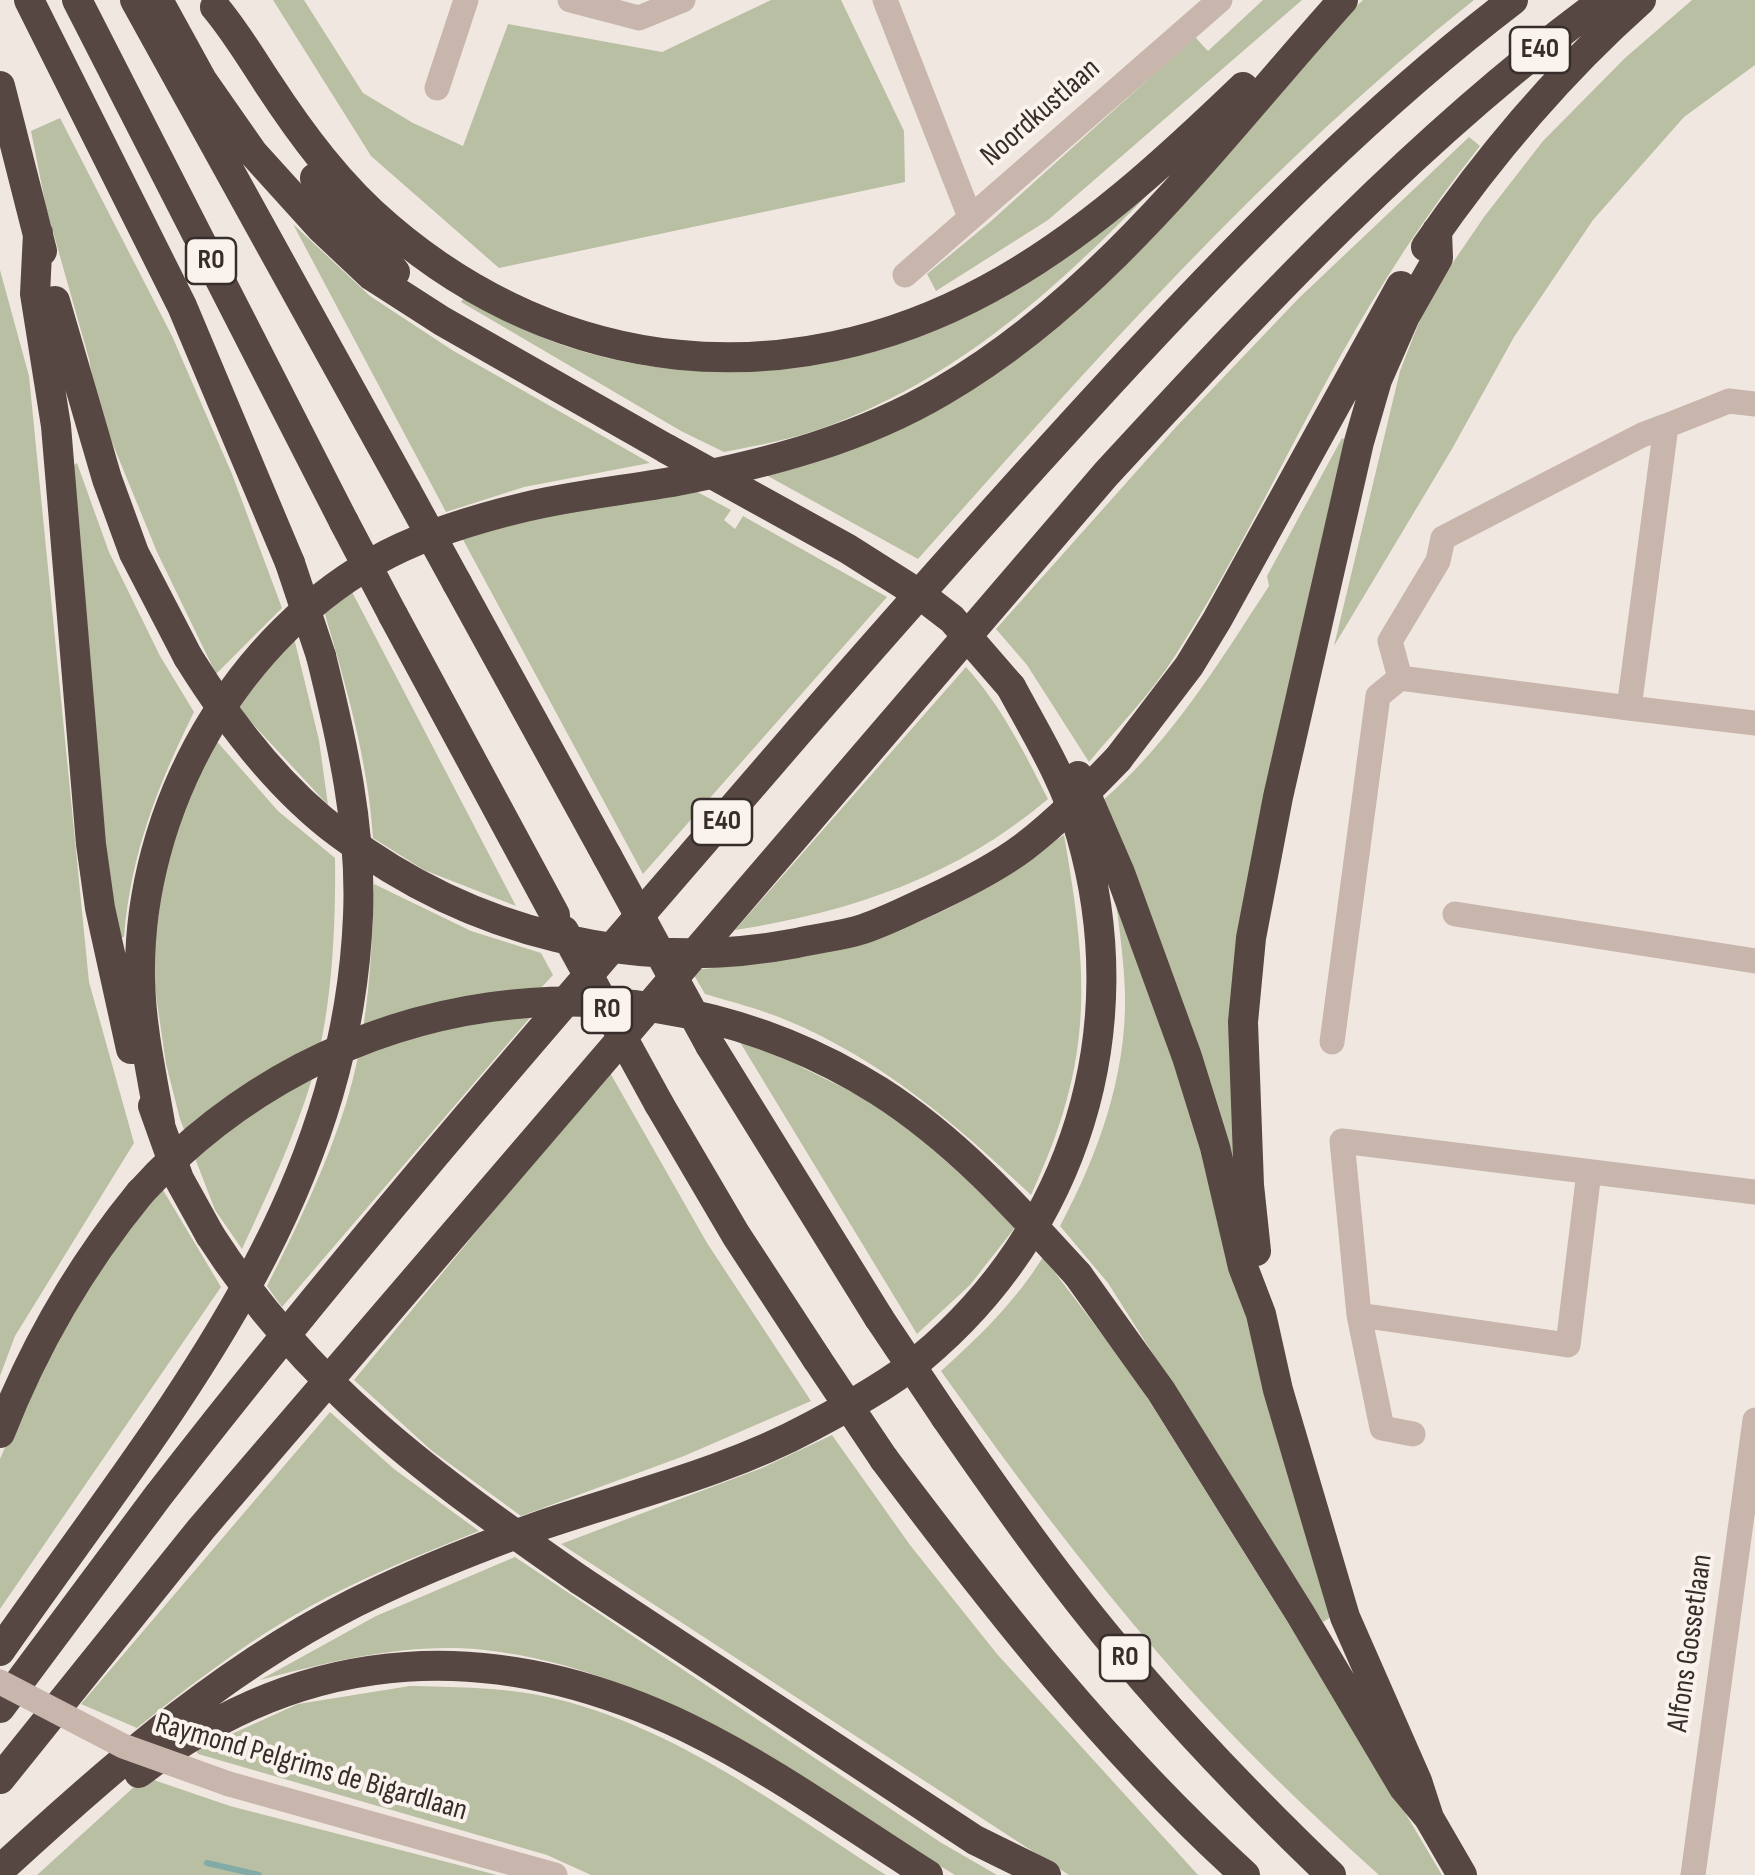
<!DOCTYPE html>
<html>
<head>
<meta charset="utf-8">
<style>
	body { margin:0 }
	canvas { display:block; background:#f1e7e1 }
</style>
</head>
<body>
<canvas width="1755" height="1875"></canvas>
<script>
const g = document.querySelector('canvas').getContext('2d');
g.lineJoin = 'round';
function fillPath(path, color) {
  g.fillStyle = color;
  g.fill(path, 'evenodd');
}
function trace(path, color, width, dash) {
  g.strokeStyle = color;
  g.lineWidth = width;
  g.lineCap = dash ? 'butt' : 'round';
  g.setLineDash(dash || []);
  g.stroke(path);
}
function write(font, color, halo, rows, align = 'center') {
  g.font = font + ' "Sofia Sans Condensed",sans-serif';
  g.lineWidth = 8;
  g.setLineDash([]);
  g.textBaseline = 'middle';
  g.strokeStyle = halo;
  g.fillStyle = color;
  for (const [text, x, y, turn = 0] of rows) {
    g.save();
    g.translate(x, y);
    g.rotate((+turn || 0) * Math.PI / 180);
    g.textAlign = isNaN(turn) ? turn : align;
    if (halo) g.strokeText(text, 0, 0);
    g.fillText(text, 0, 0);
    g.restore();
  }
}
fillPath(new Path2D(`
	M 273,0 L 304,0 L 363,93 L 413,123 L 463,146 L 508,24 L 662,52 L 771,0 L 841,0 L 904,131 L 905,182 L 499,268 L 371,156 Z
	M 1263,0 L 1302,0 L 1048,220 L 936,291 L 927,274 L 990,222 L 1195,37 L 1208,51 Z
	M 1363,0 L 1474,0 C 1266,165 1094,361 918,559 L 766,475 L 933,407 Z
	M 1692,0 L 1755,0 L 1755,65 L 1684,117 L 1593,220 L 1514,337 L 1452,449 L 1334,646 L 1400,371 L 1428,299 L 1484,217 L 1543,141 L 1625,58 Z
	M 60,118 L 172,336 L 232,474 L 282,608 L 216,674 L 157,552 L 98,408 L 89,359 L 46,207 L 31,131 Z
	M 1469,137 L 1480,146 C 1428,211 1382,282 1341,355 C 1285,455 1237,559 1175,656 C 1151,694 1117,728 1089,762 L 1027,665 L 996,629 L 1176,427 L 1299,298 Z
	M 1173,168 C 1073,274 968,374 828,426 C 795,439 759,445 724,452 L 681,431 L 461,302 L 464,298 C 498,315 532,335 568,347 C 729,400 910,363 1049,270 C 1093,241 1132,201 1173,168 Z
	M 293,224 L 370,296 L 452,350 L 650,463 L 524,487 L 446,512 Z
	M 0,270 L 29,376 L 89,982 L 134,1143 L 15,1336 L 0,1376 Z
	M 1342,438 L 1350,443 L 1248,883 L 1235,1169 L 1102,801 C 1171,742 1220,661 1269,586 L 1267,576 Z
	M 77,463 L 109,552 L 160,656 L 194,712 C 157,787 131,853 124,937 L 115,938 L 109,908 L 70,468 Z
	M 690,488 L 731,510 L 724,520 L 735,529 L 743,516 L 887,597 L 643,874 L 461,536 L 510,521 Z
	M 351,590 L 516,906 L 424,870 L 373,838 C 368,760 346,686 324,611 Z
	M 294,638 L 319,740 L 328,805 L 236,706 Z
	M 966,667 C 1002,707 1024,752 1048,799 C 957,876 852,912 735,930 Z
	M 213,737 L 278,811 L 335,858 C 336,927 332,1013 312,1079 C 294,1138 268,1193 242,1249 L 215,1210 L 180,1119 L 166,1064 L 152,968 L 167,849 Z
	M 1064,835 C 1089,979 1094,1060 1031,1195 C 957,1125 881,1059 786,1020 C 760,1009 732,1002 705,994 L 691,970 C 787,963 881,946 966,899 C 1000,880 1032,856 1064,835 Z
	M 374,884 L 471,931 L 541,953 L 553,975 L 517,1014 L 535,1012 L 282,1307 L 267,1286 C 297,1227 326,1167 346,1104 C 368,1033 372,958 374,884 Z
	M 1115,894 L 1191,1101 L 1278,1438 L 1331,1617 L 1323,1622 L 1108,1283 L 1060,1226 C 1098,1155 1127,1075 1125,993 C 1124,960 1119,927 1115,894 Z
	M 735,1034 L 890,1111 L 1017,1225 L 970,1285 L 917,1334 Z
	M 609,1071 L 707,1243 L 811,1401 L 684,1456 L 521,1516 L 431,1450 L 354,1380 Z
	M 160,1185 L 221,1287 L 0,1609 L 0,1459 L 39,1368 L 89,1276 Z
	M 1043,1257 L 1133,1375 L 1378,1767 L 1442,1875 L 1379,1875 C 1304,1807 1230,1737 1164,1660 C 1084,1568 1011,1470 941,1371 C 980,1336 1015,1302 1043,1257 Z
	M 330,1412 L 394,1469 L 479,1531 C 414,1557 348,1583 288,1619 C 235,1651 185,1689 137,1728 L 81,1704 Z
	M 832,1435 L 910,1545 L 997,1654 L 1198,1875 L 1069,1875 L 561,1544 L 762,1468 Z
	M 515,1557 L 940,1842 L 997,1875 L 955,1875 C 809,1784 661,1670 485,1650 C 408,1642 333,1661 260,1680 L 376,1616 Z
	M 410,1686 C 451,1687 493,1687 533,1694 C 663,1718 777,1805 886,1875 L 591,1875 L 547,1855 L 198,1754 L 196,1750 L 298,1704 Z
	M 145,1777 L 230,1806 L 497,1875 L 37,1875 Z`), '#b9bfa2');
trace(new Path2D(`
	M 207,1863 L 259,1875`), '#82aba7', 6);
trace(new Path2D(`
	M 570,0 L 639,18 L 683,0
	M 885,0 L 970,217
	M 437,88 L 466,0
	M 905,275 L 1220,0
	M 1755,404 L 1729,401 L 1666,426 L 1629,708 L 1755,723
	M 1400,678 L 1390,641 L 1438,561 L 1443,538 L 1642,435 L 1666,426
	M 1455,914 L 1755,961
	M 1332,1042 L 1378,696 L 1400,678 L 1629,708
	M 1589,1172 L 1568,1345 L 1359,1315 L 1342,1141 L 1755,1192
	M 1359,1315 L 1382,1428 L 1413,1434
	M 229,1784 L 555,1875
	M 1693,1875 L 1755,1420`), '#c8b6ad', 25);
trace(new Path2D(`
	M 29,0 L 182,306 L 290,563
	M 77,0 L 344,522
	M 135,0 L 406,490
	M 158,0 L 202,80 L 253,153 L 320,227 L 372,276 L 442,321 L 667,449
	M 215,7 C 235,31 250,56 267,82 C 301,134 340,187 388,227 C 562,376 787,398 988,289 C 1083,238 1166,161 1243,87
	M 0,86 L 42,251
	M 315,178 L 395,272
	M 38,233 L 35,294 L 56,426 L 91,844 L 100,908 L 131,1049
	M 1426,247 C 1488,157 1559,73 1641,0
	M 55,301 L 107,479 L 134,553 L 188,657
	M 457,583 L 607,856
	M 393,615 L 555,915
	M 1118,759 L 1189,666 L 1217,620 L 1401,286
	M 1078,776 L 1120,873 L 1187,1057 L 1215,1147 L 1243,1267 L 1261,1314 L 1278,1390 L 1345,1617 L 1417,1781 L 1429,1818
	M 710,1045 L 879,1318
	M 659,1104 L 736,1235 L 817,1359
	M 153,1106 L 179,1179 L 210,1235
	M 160,1123 C 152,1076 141,1028 140,979 C 137,809 236,633 388,554 C 431,532 479,518 525,507 C 575,495 627,490 677,481 C 769,463 861,439 942,391 C 1104,297 1220,137 1343,0
	M 1256,1251 L 1249,1185 L 1243,1022 L 1251,938 L 1278,797 L 1359,442 L 1377,380 L 1405,316 L 1438,258 L 1437,231
	M 1078,1275 L 1161,1391 L 1301,1615 L 1404,1788 L 1429,1818 L 1462,1875
	M 946,1418 C 1003,1500 1060,1582 1125,1658 C 1190,1735 1259,1806 1331,1875
	M 0,1433 C 34,1346 81,1265 140,1193
	M 884,1459 C 995,1607 1108,1751 1245,1875
	M 580,1580 L 975,1840 L 1046,1875
	M 0,1651 C 160,1421 346,1210 358,916 C 362,828 342,741 321,656
	M 0,1708 C 53,1637 105,1566 158,1496 C 362,1232 583,982 800,730 C 908,606 1017,483 1129,362 C 1249,233 1373,107 1513,0
	M 139,1773 C 310,1641 498,1637 688,1728 C 772,1769 849,1825 928,1875
	M 0,1779 L 201,1529 L 1106,474 C 1260,307 1420,134 1604,0
	M 0,1870 C 116,1763 235,1658 379,1591 C 430,1567 486,1545 539,1526 C 630,1495 727,1472 812,1426 C 848,1407 888,1385 920,1359 C 1076,1230 1137,1029 1081,835 C 1066,782 1037,735 1011,687`), '#574743', 30);
trace(new Path2D(`
	M 0,1682 L 123,1746 L 229,1784`), '#c8b6ad', 25);
trace(new Path2D(`
	M 667,449 L 848,549 L 922,596 L 952,619 L 1011,687
	M 406,490 L 457,583
	M 344,522 L 393,615
	M 290,563 L 321,656
	M 188,657 C 229,723 278,788 340,834 C 471,933 635,974 797,943 C 818,938 842,936 863,929 C 887,921 910,909 932,899 C 964,884 996,868 1024,847 C 1058,821 1089,789 1118,759
	M 607,856 L 710,1045
	M 564,931 L 659,1104
	M 140,1193 C 331,984 638,940 879,1091 C 956,1140 1017,1208 1078,1275
	M 210,1235 C 308,1388 434,1478 580,1580
	M 879,1318 L 946,1418
	M 817,1359 L 884,1459`), '#574743', 30);
for (const [x, y, w] of [
	[1540,50,60],
	[211,261,50],
	[722,822,60],
	[607,1010,50],
	[1125,1658,50]
]) {
  const box = new Path2D();
  box.roundRect(x - w / 2, y - 23, w, 46, 8);
  g.fillStyle = '#f9f2ed';
  g.fill(box);
  trace(box, '#372d2b', 2.5);
}
write('bold 28px', '#372d2b', null, [
	["E40",1540,50],
	["R0",211,261],
	["E40",722,822],
	["R0",607,1010],
	["R0",1125,1658]
]);
write('30px', '#372d2b', '#f9f2ed', [
	["Noordkustlaan",1041,113,-41],
	["Alfons Gossetlaan",1691,1643,-82],
	["Raymond Pelgrims de Bigardlaan",311,1768,16]
]);
</script>
</body>
</html>
